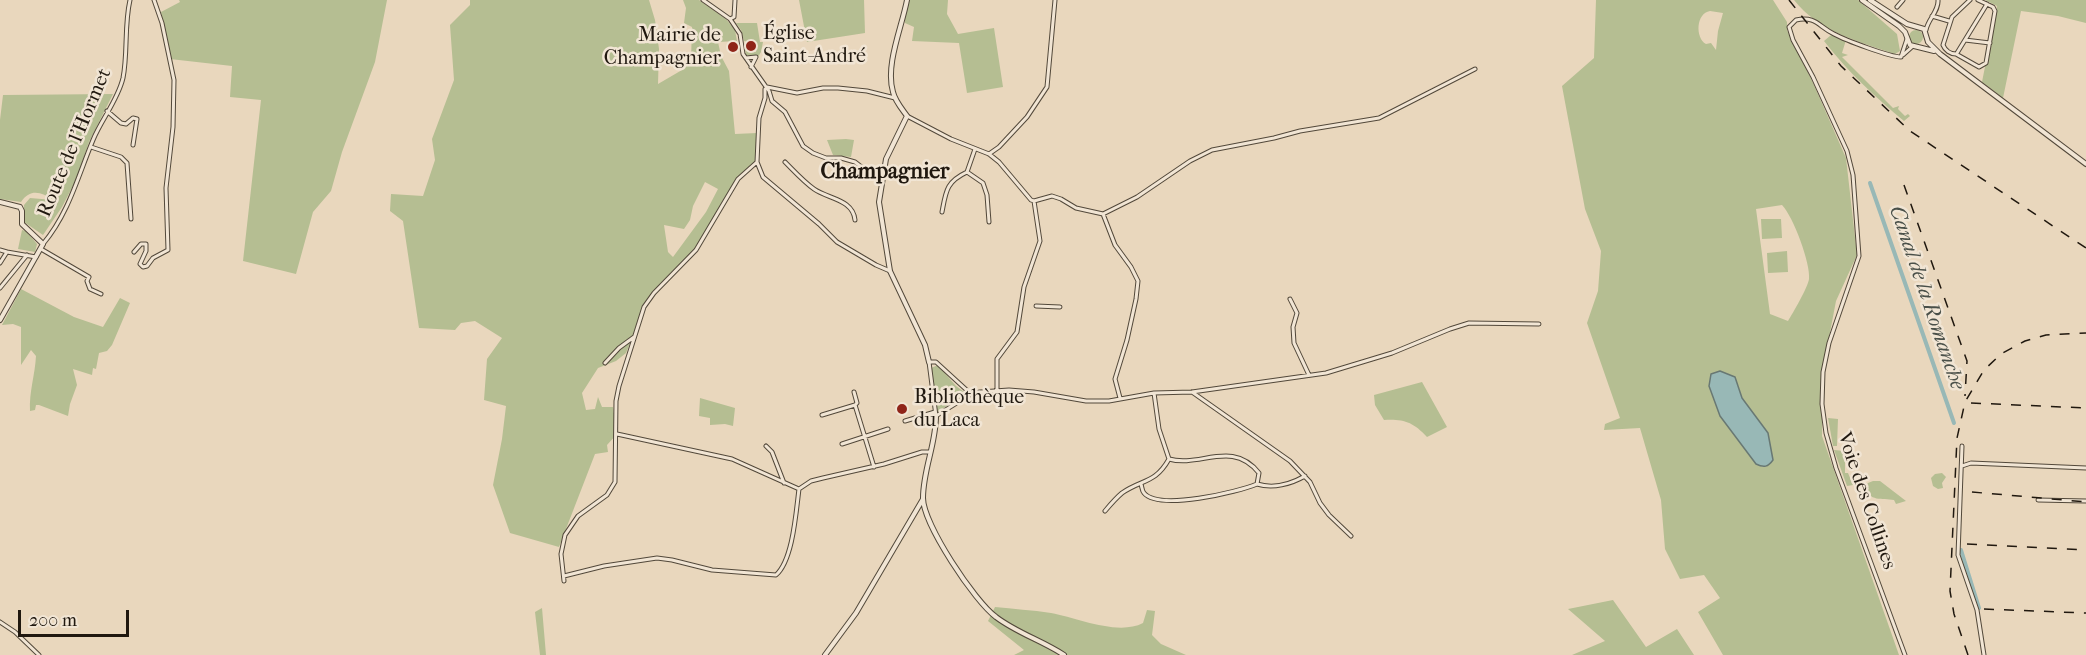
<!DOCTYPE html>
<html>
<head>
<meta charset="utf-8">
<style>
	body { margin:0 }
	#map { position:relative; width:2086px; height:655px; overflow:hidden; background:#e9d7bd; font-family:"IM FELL French Canon",serif }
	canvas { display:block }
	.scale { position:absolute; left:18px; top:610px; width:111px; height:27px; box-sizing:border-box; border:3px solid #20180f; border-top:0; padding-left:8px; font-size:18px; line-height:21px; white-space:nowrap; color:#20180f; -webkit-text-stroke:4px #f1e5d4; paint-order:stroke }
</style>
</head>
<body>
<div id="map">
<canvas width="2086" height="655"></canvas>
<div class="scale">200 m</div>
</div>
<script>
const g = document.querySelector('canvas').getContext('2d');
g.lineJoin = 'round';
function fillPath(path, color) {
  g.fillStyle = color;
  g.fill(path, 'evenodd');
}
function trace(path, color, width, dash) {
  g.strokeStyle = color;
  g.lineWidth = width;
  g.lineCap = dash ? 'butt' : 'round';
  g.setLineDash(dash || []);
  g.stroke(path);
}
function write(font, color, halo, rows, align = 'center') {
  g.font = font + ' "IM FELL French Canon",serif';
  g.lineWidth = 5;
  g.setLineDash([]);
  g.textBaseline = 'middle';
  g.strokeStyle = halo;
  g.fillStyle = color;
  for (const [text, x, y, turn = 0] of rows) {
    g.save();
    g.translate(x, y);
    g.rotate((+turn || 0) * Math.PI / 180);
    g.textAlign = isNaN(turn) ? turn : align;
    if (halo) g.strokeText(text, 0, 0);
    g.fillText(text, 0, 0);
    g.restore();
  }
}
fillPath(new Path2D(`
	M 179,0 L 387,0 L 375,62 L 342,152 L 331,191 L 313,212 L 296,274 L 243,261 L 261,100 L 230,97 L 232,66 L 170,59 L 161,12 L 180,2 Z
	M 470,0 L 649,0 L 655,20 L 659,49 L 658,84 L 682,70 L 691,60 L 692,27 L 684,23 L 686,8 L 683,0 L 699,0 L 726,19 L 735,30 L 737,41 L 718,42 L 721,56 L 729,71 L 735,134 L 757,133 L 756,162 L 739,176 L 694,252 L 647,301 L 626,353 L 616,361 L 598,368 L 582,393 L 586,410 L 595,409 L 598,397 L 602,407 L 613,407 L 617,434 L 607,445 L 608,452 L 595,454 L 559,547 L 510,533 L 493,485 L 502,439 L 506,406 L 484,400 L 487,359 L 502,338 L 475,321 L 461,323 L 455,330 L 419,328 L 403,221 L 390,211 L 391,194 L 423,196 L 435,160 L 432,139 L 454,80 L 450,25 L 470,5 ZM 705,182 L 718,189 L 706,212 L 673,257 L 668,252 L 664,225 L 684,229 L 690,220 L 693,206 Z
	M 799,0 L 864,0 L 865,33 L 807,42 Z
	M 905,0 L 948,0 L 947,14 L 958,34 L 994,28 L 1003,87 L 967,93 L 959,43 L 912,41 L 914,27 L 905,23 Z
	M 1596,0 L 1773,0 L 1787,22 L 1787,30 L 1814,85 L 1846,158 L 1857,255 L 1836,301 L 1823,369 L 1822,436 L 1899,655 L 1723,655 L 1698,612 L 1720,598 L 1704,575 L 1680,579 L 1665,549 L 1661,500 L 1640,428 L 1604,430 L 1605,424 L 1620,418 L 1587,323 L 1598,291 L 1601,251 L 1585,209 L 1562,86 L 1594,58 ZM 1710,11 L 1723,13 L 1718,31 L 1716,50 L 1711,43 L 1706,44 C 1695,38 1696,13 1710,11 ZM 1782,205 C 1793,216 1811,264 1809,279 C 1808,287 1793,313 1788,321 L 1770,314 L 1756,209 ZM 1738,385 L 1742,398 L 1768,433 L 1773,460 L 1763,467 L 1756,464 L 1720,416 L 1709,386 Z
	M 1794,0 L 1858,0 L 1897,34 L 1900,51 L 1895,54 C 1859,42 1818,31 1794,0 Z
	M 1985,0 L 2086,0 L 2086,23 L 2058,16 L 2021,11 L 2003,98 L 1982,82 L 1997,6 Z
	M 736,23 L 757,23 L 760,42 L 763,42 L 761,52 L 758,57 L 746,55 L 745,49 L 756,52 L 757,44 L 744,41 L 741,30 Z
	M1909 37a7 7 0 1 1 14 0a7 7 0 1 1-14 0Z
	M 1831,35 L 1846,40 L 1842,53 L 1848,55 L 1842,57 L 1893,108 L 1899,106 L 1898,109 L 1905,116 L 1908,114 L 1910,116 L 1904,121 C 1875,97 1847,71 1824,41 Z
	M 113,94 L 89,142 L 76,180 L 62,207 L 43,235 L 24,222 L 24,205 L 30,198 L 53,200 C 42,192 30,188 21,202 L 0,199 L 0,120 L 3,95 Z
	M 846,139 L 854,140 L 851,157 L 833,155 L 827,140 Z
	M 1761,219 L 1781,219 L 1782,238 L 1762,239 Z
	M 22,230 L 26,231 L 37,244 L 35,252 L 18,249 Z
	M 1787,251 L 1788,272 L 1768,273 L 1767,253 Z
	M 21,289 L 74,317 L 103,327 L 120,298 L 130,303 L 112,345 L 107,351 L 99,353 L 96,369 L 93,368 L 92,375 L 73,369 L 77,385 L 70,404 L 68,416 L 39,405 L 36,405 L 35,410 L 30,411 C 29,392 35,375 36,356 L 31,350 L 21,365 L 21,327 L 13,324 L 2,325 Z
	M 938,365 L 956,386 L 967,394 L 937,412 L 931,368 Z
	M 1422,382 L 1447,427 L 1427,437 C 1413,422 1404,419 1384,420 L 1375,405 L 1374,395 Z
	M 700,398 L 735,408 L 733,426 L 725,424 L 710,425 L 710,418 L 699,416 Z
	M 1828,418 L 1838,419 L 1837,446 L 1833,446 Z
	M 1834,450 L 1845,451 L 1845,473 L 1848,473 L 1853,485 L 1847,486 Z
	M 1942,473 L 1946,477 L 1942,483 L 1943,488 L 1938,489 L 1933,486 L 1931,478 L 1935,474 Z
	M 1873,481 L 1880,481 L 1906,501 L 1896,504 L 1894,500 C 1882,498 1869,502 1865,487 L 1868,483 Z
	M 1613,600 L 1646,647 L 1677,629 L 1694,655 L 1572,655 L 1605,641 L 1568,609 Z
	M 995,607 C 1013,609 1032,610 1051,613 C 1078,618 1118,636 1143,623 L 1147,610 L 1155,611 L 1152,635 L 1161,644 L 1186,655 L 1014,655 L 1024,650 L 988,621 Z
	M 542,608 L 546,655 L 540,655 L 535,612 Z`), '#b5be92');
const water = new Path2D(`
	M 1720,371 L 1735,377 L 1742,398 L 1768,433 L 1773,460 C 1768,467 1764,468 1756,464 L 1720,416 L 1709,386 L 1711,374 Z`);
fillPath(water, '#98b8b6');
trace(water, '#687873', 1.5);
trace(new Path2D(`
	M 1870,183 L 1954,423
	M 1961,550 L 1979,608`), '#98b8b6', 4);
const minor = new Path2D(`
	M 703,0 L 730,19 L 740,34 L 743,54 L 769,91 L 772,101 L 785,112 L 803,146 L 813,153 L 826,158 L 841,158 L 855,162 L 882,183
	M 1970,0 L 1952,17 L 1943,45 C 1945,50 1950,54 1956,54 L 1979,67 L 1986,63 L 1995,11 L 1993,7 L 1978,0
	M 1897,7 L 1903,0
	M 1932,16 L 1949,21
	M 730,19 L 734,17 L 735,0
	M 1926,30 C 1928,19 1939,11 1938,0
	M 1965,40 L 1990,43
	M 1957,53 L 1987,4
	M 1903,55 L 1913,46
	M 1901,57 C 1890,57 1845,40 1834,34 C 1818,26 1816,16 1796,20 L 1789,27 L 1793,40 L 1813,77 L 1847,151 L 1853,175 L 1859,256 L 1829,343 L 1823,372 L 1822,404 L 1826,433 L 1836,468 L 1905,655
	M 1901,57 L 1907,39
	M 746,58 L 756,57 L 751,67
	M 767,87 L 797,93 L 823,88 L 838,88 L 867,91 L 895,98
	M 765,89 L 765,98 L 759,118 L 757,162 L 763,177 L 819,224 L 837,242 L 876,265 L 890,271
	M 107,111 L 121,123 L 126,124 L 133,118 L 137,119 L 133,145
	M 907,116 L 951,139 L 989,154 L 999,162 L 1031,200 L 1034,201 L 1052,196 L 1061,199 L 1076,208 L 1103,214
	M 91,147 L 121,157 L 127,163 L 131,219
	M 989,154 L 999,147 L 1027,117 L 1047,87 L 1055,0
	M 785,162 C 794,171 804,182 814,189 C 828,199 853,199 855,220
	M 967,172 L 983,183 L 987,195 L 989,222
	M 942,212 C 946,191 946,182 967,172 L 975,149
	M 1103,214 L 1137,197 L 1190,161 L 1212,150 L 1274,138 L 1300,131 L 1379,118 L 1475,69
	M 1103,214 L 1115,245 L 1131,267 L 1138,281 L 1136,299 L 1127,340 L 1115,379 L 1120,398
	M 43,244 C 69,213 78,176 93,140 C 101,120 118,100 123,78 C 128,53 124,26 130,0
	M 41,249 L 89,277 L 87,281 L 90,289 L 101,294
	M 0,250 L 7,252
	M 134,252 L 141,244 L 146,244 L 146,251 L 140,264 L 143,267 L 147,266 L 153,258 L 168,250 L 166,188 L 173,127 L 174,80 L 162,23 L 154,0
	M 0,263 L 7,252 L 36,257
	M 0,288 L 27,255
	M 1290,299 L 1297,313 L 1293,327 L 1294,343 L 1309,375
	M 1036,306 L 1060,307
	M 605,363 L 619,348 L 634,337
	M 997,391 L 997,359 L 1017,332 L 1024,287 L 1040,241 L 1034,201
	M 854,392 L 857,403 L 855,405
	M 1192,392 L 1290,461 L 1310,482 L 1320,503 L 1329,515 L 1351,536
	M 971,394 L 936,362 L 929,362 L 936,416 L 971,394 L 980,392 L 1009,390 L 1034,392 L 1086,401 L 1109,401 L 1154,393 L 1192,392 L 1326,373 L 1392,353 L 1450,329 L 1469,323 L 1539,324
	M 822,415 L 855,405 L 874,467
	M 905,421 L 935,412
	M 617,434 L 732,459 L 799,489
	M 842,444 L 888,429
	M 766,446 L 772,452 L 784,483
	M 1962,446 L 1958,555 L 1977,610 L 1984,655
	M 1169,459 C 1200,468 1232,439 1259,473 L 1257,484
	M 1962,466 L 1971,463 L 2086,468
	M 1141,484 C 1142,487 1142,491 1144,493 C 1159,511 1238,492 1257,484 C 1273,489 1291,484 1305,476
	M 799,489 L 811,481 L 823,478 L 884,464 L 922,452 L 930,452
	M 2038,500 L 2086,501
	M 1105,511 C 1110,505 1116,498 1122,493 C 1142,479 1155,484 1169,459 L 1159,429 L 1154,393
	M 564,576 L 604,566 L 657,558 L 672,560 L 712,570 L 776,575 C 793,560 796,512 799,489
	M 564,581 L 561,554 L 565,535 L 578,516 L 607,495 L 615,482 L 616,401 L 619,386 L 644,307 L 654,293 L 696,250 L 738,179 L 757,162
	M 0,622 L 15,632 L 39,655`);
const tertiary = new Path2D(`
	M 907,0 C 902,27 885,65 893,92 C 895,101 902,109 907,116 L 886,159 L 879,202 L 890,271 L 925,345 L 929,362
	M 1862,0 L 1899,26 L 1905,32 L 1910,45 L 1934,51
	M 1870,0 L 1907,24 L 1924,29 L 1928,42 L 1940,54 L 2086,164
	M 0,202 L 20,207 L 22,211 L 22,224 L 43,244 L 0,320
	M 936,416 C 936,444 923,470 923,498 C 923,524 975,602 996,617 C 1017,633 1043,641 1064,655
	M 825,655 L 856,613 L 923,499`);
trace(minor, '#52483a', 5);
trace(tertiary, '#52483a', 6);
trace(minor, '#f1e5d4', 3);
trace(tertiary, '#f1e5d4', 4);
trace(new Path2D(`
	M 1789,0 L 1841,66 L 1910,131 L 2086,248
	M 1904,185 L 1967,361 L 1965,396
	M 1971,403 L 2086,408
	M 1972,492 L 2086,502
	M 1967,544 L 2086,550
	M 1984,609 L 2086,613
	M 1968,655 L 1954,614 L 1950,591 L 1957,438 L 1965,402 L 1984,370 L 2001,354 L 2025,341 L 2046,335 L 2086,333`), '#20180f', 1.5, [10, 10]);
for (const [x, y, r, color] of [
	[751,46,6,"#8f2418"],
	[733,47,6,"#8f2418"],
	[902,409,6,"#8f2418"]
]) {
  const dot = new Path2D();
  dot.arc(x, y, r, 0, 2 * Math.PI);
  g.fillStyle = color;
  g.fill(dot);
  trace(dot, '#f1e5d4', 2);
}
write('20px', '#20180f', '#f1e5d4', [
	["Église",763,34],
	["Saint-André",763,57],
	["Mairie de",721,36,"right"],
	["Champagnier",721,59,"right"],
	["Bibliothèque",914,398],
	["du Laca",914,421]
], 'left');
write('20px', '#20180f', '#f1e5d4', [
	["Route de l'Hormet",75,143,-67],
	["Voie des Collines",1866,501,71]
]);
write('italic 21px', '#4a5049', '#f1e5d4', [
	["Canal de la Romanche",1926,298,71]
]);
write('bold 22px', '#20180f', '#f1e5d4', [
	["Champagnier",885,173]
]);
</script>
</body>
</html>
